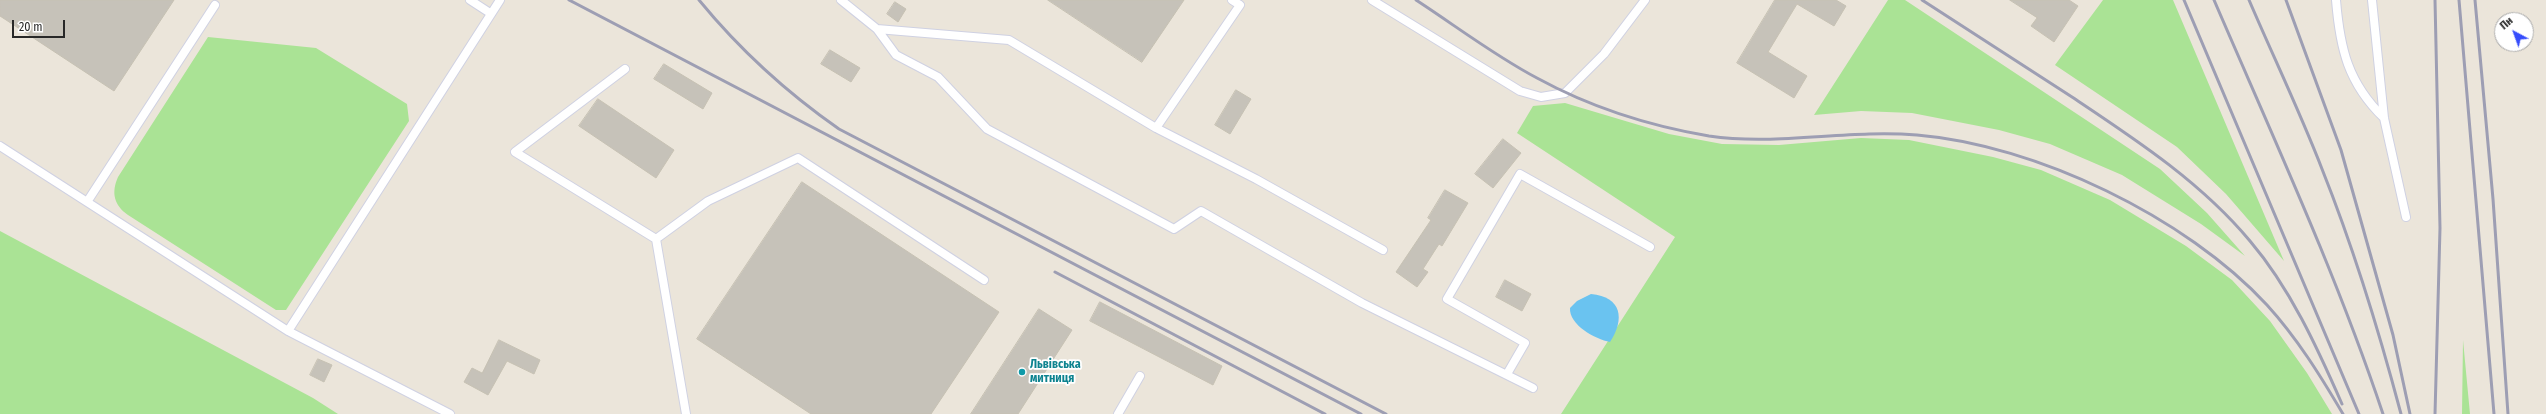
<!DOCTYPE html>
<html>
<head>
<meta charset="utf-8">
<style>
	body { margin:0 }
	#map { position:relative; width:2546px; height:414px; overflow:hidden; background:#ebe5da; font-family:"Fira Sans Condensed",sans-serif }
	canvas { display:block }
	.north { position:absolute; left:2494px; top:12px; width:40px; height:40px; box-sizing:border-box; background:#fff; border:1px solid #a9a9a9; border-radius:50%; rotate:319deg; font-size:11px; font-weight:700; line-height:16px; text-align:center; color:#282828 }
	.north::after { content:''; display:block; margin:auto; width:14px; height:18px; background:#364dfc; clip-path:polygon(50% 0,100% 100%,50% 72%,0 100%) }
	.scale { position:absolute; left:12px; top:20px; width:53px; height:18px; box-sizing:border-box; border:2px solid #282828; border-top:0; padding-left:5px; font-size:12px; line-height:14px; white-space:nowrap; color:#282828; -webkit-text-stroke:3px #fff; paint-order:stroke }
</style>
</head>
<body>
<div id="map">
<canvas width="2546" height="414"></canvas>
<div class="north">Пн</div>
<div class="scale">20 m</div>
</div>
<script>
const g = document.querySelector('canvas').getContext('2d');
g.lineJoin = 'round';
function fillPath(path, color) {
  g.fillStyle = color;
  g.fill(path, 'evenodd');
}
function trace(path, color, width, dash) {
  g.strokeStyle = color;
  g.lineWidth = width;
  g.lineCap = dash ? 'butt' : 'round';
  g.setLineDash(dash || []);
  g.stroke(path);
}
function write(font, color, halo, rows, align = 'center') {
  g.font = font + ' "Fira Sans Condensed",sans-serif';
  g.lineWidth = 3.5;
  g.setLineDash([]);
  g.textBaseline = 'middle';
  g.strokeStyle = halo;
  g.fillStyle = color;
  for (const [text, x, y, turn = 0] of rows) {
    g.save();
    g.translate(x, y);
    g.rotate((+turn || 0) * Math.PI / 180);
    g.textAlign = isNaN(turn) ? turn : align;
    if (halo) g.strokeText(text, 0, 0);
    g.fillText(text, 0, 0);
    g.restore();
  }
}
fillPath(new Path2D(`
	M 1888,0 L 1905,0 L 2160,169 L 2207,213 L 2245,256 L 2201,224 L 2122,175 L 2050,144 L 1999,130 L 1912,113 L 1861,111 L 1814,115 Z
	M 2103,0 L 2173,0 L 2284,261 L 2226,194 L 2177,147 L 2055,65 Z
	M 208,37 L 316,48 L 407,104 L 409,121 L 286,310 L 276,310 L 128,215 C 114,205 111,193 118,177 Z
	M 1565,103 L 1669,134 L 1722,144 L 1779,145 L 1861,138 L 1909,140 L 1993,157 L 2041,170 L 2110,200 L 2186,246 L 2232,280 L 2270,321 L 2307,373 L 2332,414 L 1561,414 L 1675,237 L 1517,133 L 1533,106 Z
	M 0,231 L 313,398 L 338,414 L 0,414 Z
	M 2463,340 L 2470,414 L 2462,414 Z`), '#aae395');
fillPath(new Path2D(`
	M 1591,294 C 1622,297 1625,319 1610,342 C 1595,339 1569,325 1570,308 L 1577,301 Z`), '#6ac3f0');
const building = new Path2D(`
	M 0,0 L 174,0 L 114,91 L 0,16 Z
	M 1048,0 L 1184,0 L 1142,62 Z
	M 1775,0 L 1836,0 L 1846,6 L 1834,26 L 1797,4 L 1768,52 L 1807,76 L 1794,98 L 1737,63 Z
	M 2010,0 L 2069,0 L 2078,6 L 2054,42 L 2031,26 L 2037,18 Z
	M 895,2 L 906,9 L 898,22 L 887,14 Z
	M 830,50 L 860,68 L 851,82 L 821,64 Z
	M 664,64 L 712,93 L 703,109 L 654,79 Z
	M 1236,90 L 1251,99 L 1230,134 L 1215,125 Z
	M 598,99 L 674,150 L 656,178 L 579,126 Z
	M 1503,139 L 1521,153 L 1493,188 L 1475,174 Z
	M 802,182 L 999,312 L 931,414 L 811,414 L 697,339 Z
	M 1445,190 L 1468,203 L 1442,246 L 1439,244 L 1423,269 L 1428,272 L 1417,287 L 1396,272 L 1431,220 L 1428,218 Z
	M 1505,280 L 1531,294 L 1522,311 L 1496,297 Z
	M 1100,302 L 1222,366 L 1213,385 L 1090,321 Z
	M 1039,309 L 1072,330 L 1018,414 L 971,414 Z
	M 499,340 L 540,360 L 534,374 L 507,361 L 488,395 L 464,382 L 472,368 L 482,373 Z
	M 318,359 L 332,365 L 324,382 L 310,375 Z`);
fillPath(building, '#c6c2b9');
trace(building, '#c6c1b3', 1);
const lane = new Path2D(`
	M 470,0 L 490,13
	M 841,0 L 877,29 L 1009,40 L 1156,128 L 1240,5 L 1232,0
	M 1372,0 L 1520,91 L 1541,97 L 1565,93 L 1604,54 L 1645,0
	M 2336,0 C 2340,49 2348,83 2384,118
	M 2372,0 L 2384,118 L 2406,217
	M 877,29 L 896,55 L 938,77 L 987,129 L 1174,229 L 1201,211 L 1362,303 L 1533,388
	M 625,69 L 515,152 L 656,239 L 686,414
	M 1156,128 L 1256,179 L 1383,250
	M 0,146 L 288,331 L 450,414
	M 87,202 L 215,5
	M 656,239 L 708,201 L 798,158 L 984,280
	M 288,331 L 500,0
	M 1507,374 L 1525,343 L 1447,299 L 1520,174 L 1650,247
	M 1118,414 L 1140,376`);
trace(lane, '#cfd1e2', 10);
trace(lane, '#fff', 8);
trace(new Path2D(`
	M 569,0 L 1361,414
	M 699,0 C 740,50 786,92 839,129 L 1386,414
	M 1416,0 C 1456,26 1495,56 1537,78 C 1590,107 1650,126 1709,136 C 1778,146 1848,129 1917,135 C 2036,145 2186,217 2267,305 C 2297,338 2320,375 2343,414
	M 1922,0 C 1972,32 2022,65 2072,97 C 2135,139 2201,182 2250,241 C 2290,288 2317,347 2342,404
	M 2184,0 L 2359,414
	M 2214,0 C 2273,137 2336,273 2383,414
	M 2249,0 C 2273,56 2300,112 2322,169 C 2354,249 2379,331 2401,414
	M 2286,0 L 2341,150 L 2393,335 L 2410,414
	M 2435,0 L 2440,228 L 2435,414
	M 2459,0 L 2494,414
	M 2475,0 L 2493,199 L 2508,414
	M 1055,272 L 1325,414`), '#9d9eb3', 3);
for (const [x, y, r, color] of [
	[1022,372,4,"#0f9aa8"]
]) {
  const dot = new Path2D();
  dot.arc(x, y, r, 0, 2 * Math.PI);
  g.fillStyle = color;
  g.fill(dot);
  trace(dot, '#fff', 1.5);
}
write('bold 12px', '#0d838f', '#fff', [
	["Львівська",1030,365],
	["митниця",1030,379]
], 'left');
</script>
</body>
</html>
